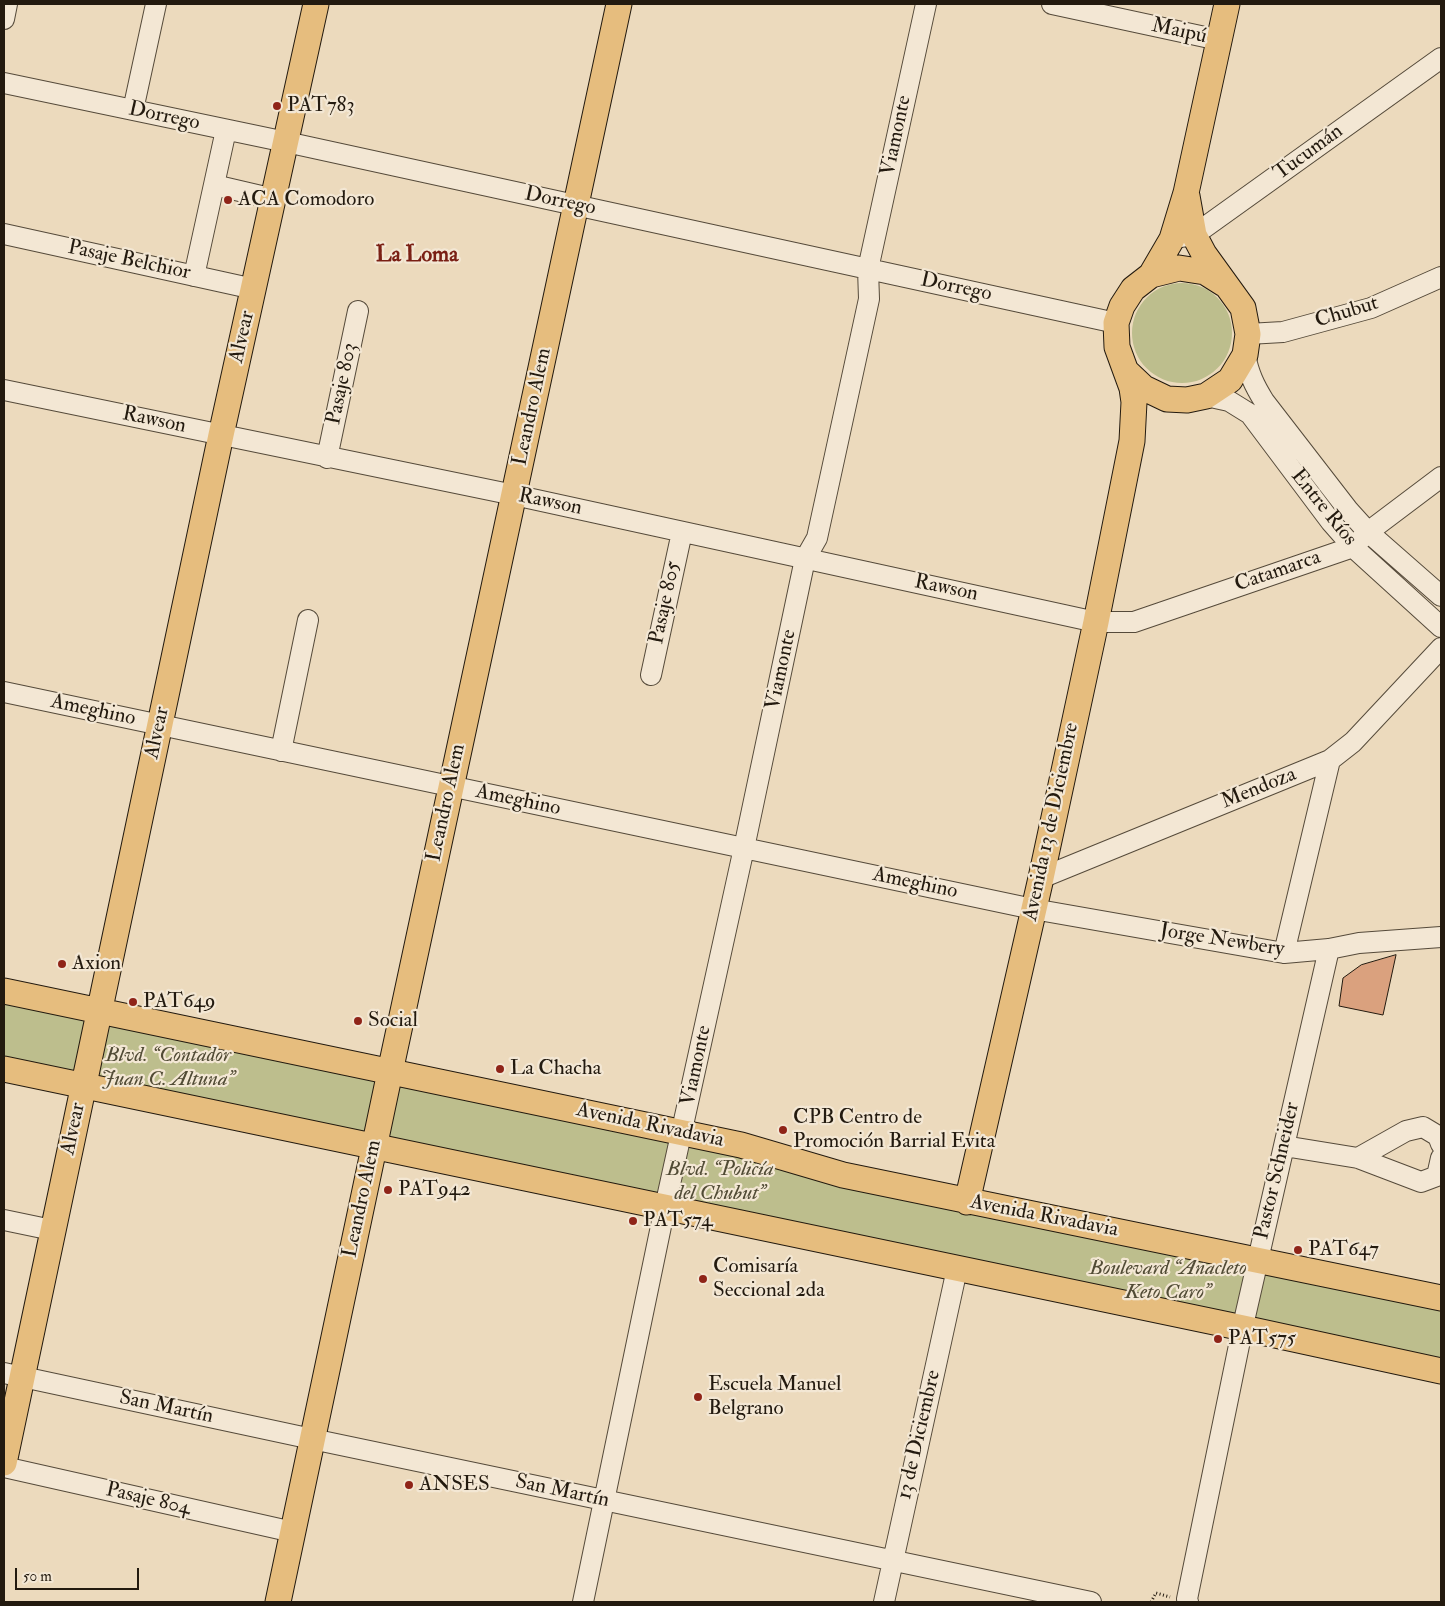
<!DOCTYPE html>
<html>
<head>
<meta charset="utf-8">
<style>
	body { margin:0 }
	#map { position:relative; width:1445px; height:1606px; overflow:hidden; background:#ecdabd; font-family:"IM FELL Double Pica",serif }
	canvas { display:block }
	.frame { position:absolute; inset:0; border:5px solid #231a0f; pointer-events:none }
	.scale { position:absolute; left:15px; top:1568px; width:124px; height:22px; box-sizing:border-box; border:2px solid #231a0f; border-top:0; padding-left:6px; font-size:15px; line-height:18px; white-space:nowrap; color:#231a0f; -webkit-text-stroke:4px #f3e7d4; paint-order:stroke }
</style>
</head>
<body>
<div id="map">
<canvas width="1445" height="1606"></canvas>
<div class="frame"></div>
<div class="scale">50 m</div>
</div>
<script>
const g = document.querySelector('canvas').getContext('2d');
g.lineJoin = 'round';
function fillPath(path, color) {
  g.fillStyle = color;
  g.fill(path, 'evenodd');
}
function trace(path, color, width, dash) {
  g.strokeStyle = color;
  g.lineWidth = width;
  g.lineCap = dash ? 'butt' : 'round';
  g.setLineDash(dash || []);
  g.stroke(path);
}
function write(font, color, halo, rows, align = 'center') {
  g.font = font + ' "IM FELL Double Pica",serif';
  g.lineWidth = 4.5;
  g.setLineDash([]);
  g.textBaseline = 'middle';
  g.strokeStyle = halo;
  g.fillStyle = color;
  for (const [text, x, y, turn = 0] of rows) {
    g.save();
    g.translate(x, y);
    g.rotate((+turn || 0) * Math.PI / 180);
    g.textAlign = isNaN(turn) ? turn : align;
    if (halo) g.strokeText(text, 0, 0);
    g.fillText(text, 0, 0);
    g.restore();
  }
}
fillPath(new Path2D(`
	M1132 333a50 50 0 1 1 100 0a50 50 0 1 1-100 0Z
	M 4,991 L 1441,1298 L 1441,1371 L 4,1069 Z`), '#bdbe8d');
const building = new Path2D(`
	M 1396,955 L 1383,1015 L 1339,1006 L 1343,978 L 1361,965 Z`);
fillPath(building, '#daa17e');
trace(building, '#231a0f', 1);
const minor = new Path2D(`
	M 1052,4 L 1219,40
	M 4,19 L 7,4
	M 4,83 L 286,142 L 1116,323
	M 133,110 L 156,4
	M 214,185 L 274,199
	M 4,234 L 254,289
	M 1180,237 L 1194,235 L 1441,58
	M 194,276 L 226,130
	M 1248,334 L 1283,332 L 1371,308 L 1441,277
	M 1245,355 C 1249,374 1254,385 1264,401 L 1349,511 L 1368,532 L 1441,596
	M 4,390 L 514,495 L 1096,622 L 1134,622 L 1353,547 L 1368,532 L 1441,477
	M 1206,396 L 1229,401 L 1250,414 L 1331,522 L 1353,547 L 1441,627
	M 327,458 L 358,311
	M 651,675 L 682,532
	M 4,692 L 1033,909 L 1284,953 L 1329,949 L 1359,943 L 1441,937
	M 281,751 L 308,620
	M 1041,878 L 1330,760 L 1353,742 L 1441,648
	M 1284,953 L 1330,760
	M 1284,1146 L 1358,1158 L 1421,1182 L 1437,1176 L 1441,1158
	M 1358,1158 L 1406,1131 L 1423,1127 L 1438,1136 L 1441,1144
	M 4,1220 L 52,1230
	M 4,1373 L 312,1439 L 1091,1602
	M 4,1467 L 293,1532
	M 583,1602 L 665,1207 L 744,848 L 805,559 L 817,538 L 869,299 L 868,269 L 926,4
	M 884,1602 L 957,1269
	M 1188,1602 L 1187,1599 L 1244,1321 L 1329,949`);
const major = new Path2D(`
	M 1151,275 L 1179,268 L 1205,272 L 1224,284
	M 1126,371 L 1144,388 L 1167,399 L 1187,400 L 1206,396 L 1230,380 L 1245,355 L 1248,334 L 1243,308 L 1204,254 L 1194,235 L 1187,196
	M 4,991 L 741,1145 L 843,1175 L 1441,1298
	M 4,1069 L 1243,1328 L 1441,1371
	M 967,1202 L 1041,878 L 1096,622 L 1132,441 L 1134,402 L 1132,388 L 1117,347 L 1116,323 L 1122,306 L 1133,289 L 1151,275 L 1172,239 L 1186,193 L 1227,4
	M 4,1463 L 221,435 L 316,4
	M 278,1602 L 390,1072 L 619,4`);
trace(minor, '#554a3a', 22);
trace(major, '#231a0f', 27);
trace(new Path2D(`
	M 1151,1602 L 1156,1593 L 1170,1597`), '#231a0f', 3, [1, 2.5]);
trace(minor, '#f3e7d4', 20);
trace(major, '#e6bd7e', 25);
for (const [x, y, r, color] of [
	[277,106,5,"#8f2418"],
	[228,200,5,"#8f2418"],
	[62,964,5,"#8f2418"],
	[133,1002,5,"#8f2418"],
	[358,1021,5,"#8f2418"],
	[500,1069,5,"#8f2418"],
	[783,1130,5,"#8f2418"],
	[388,1190,5,"#8f2418"],
	[633,1221,5,"#8f2418"],
	[1298,1250,5,"#8f2418"],
	[703,1279,5,"#8f2418"],
	[1218,1339,5,"#8f2418"],
	[698,1397,5,"#8f2418"],
	[409,1485,5,"#8f2418"]
]) {
  const dot = new Path2D();
  dot.arc(x, y, r, 0, 2 * Math.PI);
  g.fillStyle = color;
  g.fill(dot);
  trace(dot, '#f3e7d4', 2);
}
write('21px', '#231a0f', '#f3e7d4', [
	["Maipú",1179,32,12],
	["Dorrego",164,117,12],
	["Viamonte",897,136,-78],
	["Tucumán",1309,153,-36],
	["Dorrego",560,202,12],
	["Pasaje Belchior",129,261,12],
	["Dorrego",956,288,12],
	["Chubut",1347,313,-17],
	["Alvear",243,337,-77],
	["Pasaje 803",343,384,-78],
	["Leandro Alem",533,407,-78],
	["Rawson",154,421,12],
	["Rawson",550,503,12],
	["Entre Ríos",1323,508,51],
	["Catamarca",1278,572,-19],
	["Rawson",946,589,12],
	["Pasaje 805",666,603,-78],
	["Viamonte",782,670,-78],
	["Ameghino",93,711,12],
	["Alvear",158,733,-78],
	["Mendoza",1259,789,-22],
	["Ameghino",518,801,12],
	["Leandro Alem",447,803,-78],
	["Avenida 13 de Diciembre",1052,822,-78],
	["Ameghino",915,884,12],
	["Jorge Newbery",1222,941,9],
	["Viamonte",697,1066,-78],
	["Avenida Rivadavia",650,1126,12],
	["Alvear",74,1129,-78],
	["Pastor Schneider",1278,1171,-77],
	["Leandro Alem",363,1199,-78],
	["Avenida Rivadavia",1044,1217,11],
	["San Martín",166,1408,12],
	["13 de Diciembre",920,1435,-77],
	["San Martín",562,1492,12],
	["Pasaje 804",148,1500,13]
]);
write('21px', '#231a0f', '#f3e7d4', [
	["PAT783",287,106],
	["ACA Comodoro",238,200],
	["Axion",72,964],
	["PAT649",143,1002],
	["Social",368,1021],
	["La Chacha",510,1069],
	["CPB Centro de",793,1118],
	["Promoción Barrial Evita",793,1142],
	["PAT942",398,1190],
	["PAT574",643,1221],
	["PAT647",1308,1250],
	["Comisaría",713,1267],
	["Seccional 2da",713,1291],
	["PAT575",1228,1339],
	["Escuela Manuel",708,1385],
	["Belgrano",708,1409],
	["ANSES",419,1485]
], 'left');
write('italic 21px', '#514b35', '#f3e7d4', [
	["Blvd. “Contador",168,1056],
	["Juan C. Altuna”",168,1080],
	["Blvd. “Policía",720,1170],
	["del Chubut”",720,1194],
	["Boulevard “Anacleto",1168,1269],
	["Keto Caro”",1168,1293]
]);
write('bold 22px', '#7a1f14', '#f3e7d4', [
	["La Loma",417,256]
]);
</script>
</body>
</html>
